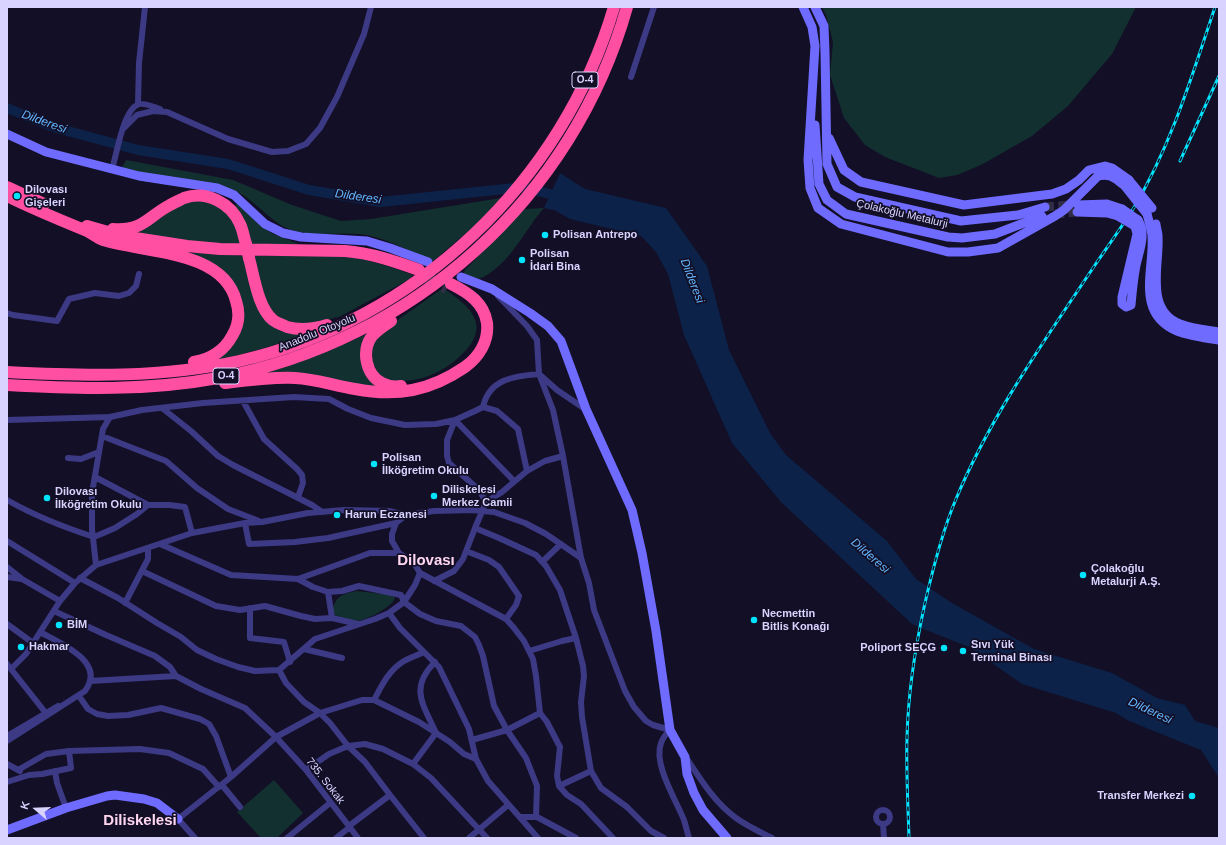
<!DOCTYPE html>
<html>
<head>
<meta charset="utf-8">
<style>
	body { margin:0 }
	#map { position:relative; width:1226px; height:845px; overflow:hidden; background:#130f26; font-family:Helvetica,sans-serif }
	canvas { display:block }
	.frame { position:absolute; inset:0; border:8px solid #d9d4ff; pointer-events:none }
	.north { position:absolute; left:16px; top:789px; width:40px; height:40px; -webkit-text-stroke:3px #130f26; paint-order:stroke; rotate:289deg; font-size:11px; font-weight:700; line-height:16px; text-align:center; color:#d9d4ff }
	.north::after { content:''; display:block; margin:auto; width:14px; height:18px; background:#d9d4ff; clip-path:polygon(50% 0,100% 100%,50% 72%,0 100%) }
</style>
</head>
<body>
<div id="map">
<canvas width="1226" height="845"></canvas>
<div class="frame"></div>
<div class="north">K</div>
</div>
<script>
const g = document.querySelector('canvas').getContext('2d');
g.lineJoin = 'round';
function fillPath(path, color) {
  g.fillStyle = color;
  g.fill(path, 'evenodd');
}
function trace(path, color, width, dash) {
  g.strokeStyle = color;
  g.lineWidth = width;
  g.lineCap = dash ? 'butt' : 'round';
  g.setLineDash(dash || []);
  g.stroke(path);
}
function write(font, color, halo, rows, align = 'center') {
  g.font = font + ' Helvetica,sans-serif';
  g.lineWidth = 3.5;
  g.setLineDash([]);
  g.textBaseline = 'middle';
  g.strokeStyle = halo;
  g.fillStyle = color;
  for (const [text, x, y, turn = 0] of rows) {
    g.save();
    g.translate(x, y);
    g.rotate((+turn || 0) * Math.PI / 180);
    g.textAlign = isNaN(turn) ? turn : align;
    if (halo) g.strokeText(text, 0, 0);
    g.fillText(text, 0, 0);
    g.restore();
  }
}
fillPath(new Path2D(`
	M 822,7 L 1136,7 L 1112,54 L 1068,106 L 1032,136 L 981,165 L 957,175 L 939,178 L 885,157 L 865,145 L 844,118 L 830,75 L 833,42 L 826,15 Z
	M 126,160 L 233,180 L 292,205 L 341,221 L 371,219 L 501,198 L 471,229 L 433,261 C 412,252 382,236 359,234 C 338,232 316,236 295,231 C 271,225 258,201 235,191 C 223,185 207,183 194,181 C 170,177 146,174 122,168 Z
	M 195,199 L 220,206 L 236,225 L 241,247 L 122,233 L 167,210 Z
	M 237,204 L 271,233 L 301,245 L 252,247 L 233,208 Z
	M 544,208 C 528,226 514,255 495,269 C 491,273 485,276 479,279 L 462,276 L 465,270 L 524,209 Z
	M 173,251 L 243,256 L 260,308 L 303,335 C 274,346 244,354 214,361 L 234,343 L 235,289 Z
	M 310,255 C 329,256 348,256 366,260 C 382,264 397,269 413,275 L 410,279 L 337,318 L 336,317 L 314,326 L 282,321 L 265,304 L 252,256 Z
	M 443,288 C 456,297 473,308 476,323 C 478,333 473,342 467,349 C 449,370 419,385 391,380 L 390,382 L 381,379 L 372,362 L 371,348 L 373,342 L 385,329 Z
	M 370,332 L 362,353 L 383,388 L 264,374 C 301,361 335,350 370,332 Z
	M 357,591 L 393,595 L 395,598 C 392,607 367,620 357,621 C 350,621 342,617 335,615 L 332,610 C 337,595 342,594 357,591 Z
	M 274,780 L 303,813 L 277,838 L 261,838 L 237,812 Z`), '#12302f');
fillPath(new Path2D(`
	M 560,173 L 585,189 L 666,208 L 707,266 L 729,350 L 770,433 L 786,455 L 887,541 L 916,579 L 952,603 L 1034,649 L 1112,673 L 1157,698 L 1185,705 L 1195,721 L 1219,728 L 1219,778 L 1201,750 L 1129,721 L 1116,713 L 1022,684 L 969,647 L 926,630 L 912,624 L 781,502 L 732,443 L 684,335 L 668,274 L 656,252 L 641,236 L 570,219 L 554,210 L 544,208 Z`), '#0c2248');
trace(new Path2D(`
	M 7,108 L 53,127 L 138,150 L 228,164 L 309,190 L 381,202 L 524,187 L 564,198`), '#0c2248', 10);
trace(new Path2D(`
	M 1045,207 L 1072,205
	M 1055,214 L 1077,212`), '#312d47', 9, [9, 4.5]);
trace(new Path2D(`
	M 427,278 L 447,288`), '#312d47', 12, [12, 6]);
trace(new Path2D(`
	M 631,77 L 654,7
	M 138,104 L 139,63 L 145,7
	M 123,129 L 137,115 L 153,111 L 167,112 L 228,139 L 272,152 L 288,151 L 306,144 L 320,128 L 337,97 L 364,34 L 371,7
	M 112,169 C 117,154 123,109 139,104 C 146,103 154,107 160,109
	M 7,313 L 13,315 L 57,321 L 69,299 L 95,293 L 119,296 L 129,293 L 136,286 L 139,274
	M 243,401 L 264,439 L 297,469 L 302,475 L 303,483 L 298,497
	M 483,407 C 489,379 514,376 539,374 L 537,340 L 527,326 L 498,296
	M 162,408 L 191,431 L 218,456 L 233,465 L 312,505 L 322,512
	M 585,409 L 557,390 L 539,374 L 553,410 L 563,456 L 581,558 L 589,583 L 594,610 L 625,691 L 634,707 L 646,721 L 653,725 L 670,730
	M 7,420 L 110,417 L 142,410 L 203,403 L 294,397 L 329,399 L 348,409 L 371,418 L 405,425 L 436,424 L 455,420 L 475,411 L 483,407 L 497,411 L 518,429 L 527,471
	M 455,420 L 447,440 L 447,456 L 449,463 L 479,490 L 486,502
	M 455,420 L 514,481
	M 102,436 L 166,461 L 197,488 L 228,509 L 259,521
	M 68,458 L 81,459 L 99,452
	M 95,477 L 148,505 L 169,505 L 185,507 L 192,533
	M 7,500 C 35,516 63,527 94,537 L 115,528 L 137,514 L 148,505
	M 245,523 L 249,544 L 295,542 L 328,538 L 396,523
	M 475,528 L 486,502 L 502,492 L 527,471 L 545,461 L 563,456
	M 7,541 L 75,583
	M 160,544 L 231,575 L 298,579 L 370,553 L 399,553
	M 466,551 L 489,560 L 499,567 L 519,596 L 516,605 L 506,619
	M 542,562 L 561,544
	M 96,565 L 92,529 L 92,493 L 103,429 L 110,417
	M 7,567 L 21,578
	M 142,571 L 216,606 L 240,610 L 265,606 L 301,616 L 315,619 L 332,618 L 358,624
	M 420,573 L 415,585 L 404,602 L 389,613 L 375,619 L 315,639 L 279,670 L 286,683 L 304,702 L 320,713 L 330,723 L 348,746 L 365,744 L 383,749 L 413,764 L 431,778 L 487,838
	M 7,577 L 22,579 L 60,601
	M 80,578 L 118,598 L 157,623 L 181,637 L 197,650 L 216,659 L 238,667 L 255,671 L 279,670
	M 298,579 L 313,587 L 328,592 L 342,591 L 359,586 L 401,595 L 404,602 L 420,614 L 436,621 L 461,626 L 475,637 L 479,645 L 483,656 L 494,706 L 507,730 L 526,758 L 537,786 L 536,817
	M 434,581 L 454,571 L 463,559 L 475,528 L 499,538 L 536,555 L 546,566 L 560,590 L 576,638 L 583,666 L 584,676 L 581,702 L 582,717 L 591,771 L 601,788 L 627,807 L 651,831 L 664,838
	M 328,592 L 332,618
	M 125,603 L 148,559 L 148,548
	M 250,608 L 250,638 L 284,642 L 290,662
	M 54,611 L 106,635 L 155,656 L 170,667 L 176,676
	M 389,613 L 400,628 L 439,667 L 469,729 L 476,759 L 488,781 L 538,838
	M 7,624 L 33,643
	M 304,649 L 342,658
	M 529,651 L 562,641 L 576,638
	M 7,664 L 45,712
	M 12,668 L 26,654 L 60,601 L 75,583 L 96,565 L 192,533 L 245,523 L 262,522 L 308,513 L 344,510 L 389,511 L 406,515
	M 90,681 L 176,676 L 201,689 L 245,708 L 276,737 L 306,770 L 358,838
	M 79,696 L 88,709 L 97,714 L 108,716 L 128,715 L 161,708 L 200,719 L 209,724 L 216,736 L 231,777
	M 374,700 C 382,685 389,670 404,661 C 411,657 418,655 424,652
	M 540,713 L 547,722 L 560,747 L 557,776 L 559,786 L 567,795 L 581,804 L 613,838
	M 670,730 C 666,734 663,737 661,743 C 653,764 676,800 684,820 C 686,826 687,832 689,838
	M 7,736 L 58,706
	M 472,740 L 507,730 L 540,713 L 536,676 L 533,659 L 524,641 L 514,628 L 506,619 L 420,573 L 414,563 L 399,553 L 392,541 L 392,534 L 396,523 L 406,515 L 434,511 L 472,510 L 494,512 L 525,523 L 546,534 L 581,558
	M 7,741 L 85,691 C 107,662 60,643 40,632
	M 687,759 C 701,780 715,803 736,818 C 747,826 760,832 772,838
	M 7,764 L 20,771
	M 413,764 L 436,733 C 423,704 409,688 435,662
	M 18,770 L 46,754 L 69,751 L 140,749 L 169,753 L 203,769 L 219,787
	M 306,770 L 329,754 L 348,746 L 365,762 L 390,795 L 349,826
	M 55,771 L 57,783 L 66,808
	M 7,782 L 29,775 L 42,774 L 71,768 L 69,751
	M 222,785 L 240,807
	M 559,786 L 591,771
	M 390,795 L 424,838
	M876 817a7 7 0 1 1 14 0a7 7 0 1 1-14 0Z
	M 520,817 L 537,817 L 576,838
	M 883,824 L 884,838
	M 195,838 L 178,819 L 231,777 L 276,737 L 320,713 L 362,700 L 374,700 L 419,722 L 450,742 L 464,754 L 476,759
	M 287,838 L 330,803
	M 336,838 L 350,827
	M 469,838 L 508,805`), '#3d3a85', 6);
trace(new Path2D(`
	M 803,7 L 812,27 L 815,46 L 808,160 L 810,188 L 818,208 L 841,224 L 948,252 L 968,252 L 998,248 L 1055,216 L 1064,210 L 1098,176 C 1110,173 1114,178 1124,185
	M 815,7 L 824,26 L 825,52 L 827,164 L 837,187 L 855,197 L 961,221 L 1018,215 L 1045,207
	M 815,125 L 819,184 L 827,200 L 846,214 L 948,237 L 962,238 L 995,234 L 1042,216
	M 7,134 L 46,152 L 112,169 L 139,176 L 217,188 L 234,195 L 265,224 L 283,233 L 301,237 L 367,241 L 390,248 L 428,262
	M 829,138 L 844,170 L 861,182 L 964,205 L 1052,194 L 1066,189 L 1079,180 L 1089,170 L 1105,166 L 1112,168 L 1129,180
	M 1078,205 L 1107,204 L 1122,209
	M 1077,212 L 1107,213 L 1118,216
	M 1147,214 C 1149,221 1151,228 1152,235 C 1155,268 1134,313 1177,331 C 1190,336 1205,338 1219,340
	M 1156,224 C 1156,227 1158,232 1158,236 C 1160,264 1144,310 1180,324 C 1192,329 1206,330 1219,332
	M 1135,226 L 1137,234 L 1122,297 L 1122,304 L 1126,307 L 1131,305 C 1132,294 1133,282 1135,271 C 1137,254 1148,236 1138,220
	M 461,277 L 492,289 L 530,313 L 548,326 L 561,341 L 586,409 L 632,510 L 642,553 L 656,631 L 670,730 L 685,757 L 687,774 L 694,793 L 703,810 L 727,838
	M 7,830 L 66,808 L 107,796 L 115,795 L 144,799 L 157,803 L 178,819`), '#6f6bff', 9);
trace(new Path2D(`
	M 7,187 L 44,204
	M 7,196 C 33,209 60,220 87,231 C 93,234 98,238 103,240 C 145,253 223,250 236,301 C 240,313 239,325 232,336 C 224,351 210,359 194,362
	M 87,226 L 122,236 L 187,246 L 220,249 L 345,251 C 371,253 394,261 419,270
	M 113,229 C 144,231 147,217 170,205 C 175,202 180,200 184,198 C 206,190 231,203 240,224 C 243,230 244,238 246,244
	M 249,258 C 254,276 258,308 273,320 C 277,323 283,325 287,327 C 301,331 314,329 327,325
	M 391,321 C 385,325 377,330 372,336 C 361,351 366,375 382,383 C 388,386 395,387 401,386
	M 7,372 C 85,376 162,378 239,361 C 416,321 563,181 614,7
	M 225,383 C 249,380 272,377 295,378 C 316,379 335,386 355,389 C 397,397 430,391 465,367 C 479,357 489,341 487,323 C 484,303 469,293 451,284
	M 7,385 C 78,389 148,391 218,378 C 413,342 573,198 627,7`), '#ff4fa3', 12);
const rail = new Path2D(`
	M 1180,161 L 1219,76
	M 909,838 C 908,805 906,771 907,738 C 908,693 915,648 925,603 C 933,568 942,532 956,499 C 991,415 1045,340 1095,265 C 1108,246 1121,228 1133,209 C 1171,146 1192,76 1215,7`);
trace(rail, '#00e5ff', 3);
trace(rail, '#130f26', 1.5, [4.5]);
trace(new Path2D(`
	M 1129,180 L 1152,208
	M 1124,185 L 1147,214
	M 1122,209 L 1138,220
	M 1118,216 L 1135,226`), '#6f6bff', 9);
trace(new Path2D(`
	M 246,244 L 249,258`), '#ff4fa3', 12);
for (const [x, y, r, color] of [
	[17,196,4,"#00e5ff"],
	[545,235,4,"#00e5ff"],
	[522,260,4,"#00e5ff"],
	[374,464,4,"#00e5ff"],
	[434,496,4,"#00e5ff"],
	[47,498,4,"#00e5ff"],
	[337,515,4,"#00e5ff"],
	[1083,575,4,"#00e5ff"],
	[754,620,4,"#00e5ff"],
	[59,625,4,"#00e5ff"],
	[21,647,4,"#00e5ff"],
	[944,648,4,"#00e5ff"],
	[963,651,4,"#00e5ff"],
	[1192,796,4,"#00e5ff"]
]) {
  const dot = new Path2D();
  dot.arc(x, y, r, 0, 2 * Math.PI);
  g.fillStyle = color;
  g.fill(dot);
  trace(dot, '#130f26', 1.5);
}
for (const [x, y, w] of [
	[585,80,26],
	[226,376,26]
]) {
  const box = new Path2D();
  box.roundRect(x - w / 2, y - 8, w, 16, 3);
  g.fillStyle = '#130f26';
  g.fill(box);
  trace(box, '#d9d4ff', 1);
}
write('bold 10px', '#d9d4ff', null, [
	["O-4",585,80],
	["O-4",226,376]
]);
write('bold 11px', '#d9d4ff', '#130f26', [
	["Dilovası",25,190],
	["Gişeleri",25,203],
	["Polisan Antrepo",553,235],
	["Polisan",530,254],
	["İdari Bina",530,267],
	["Polisan",382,458],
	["İlköğretim Okulu",382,471],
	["Diliskelesi",442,490],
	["Merkez Camii",442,503],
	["Dilovası",55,492],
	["İlköğretim Okulu",55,505],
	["Harun Eczanesi",345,515],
	["Çolakoğlu",1091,569],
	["Metalurji A.Ş.",1091,582],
	["Necmettin",762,614],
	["Bitlis Konağı",762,627],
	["BİM",67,625],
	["Sıvı Yük",971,645],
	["Terminal Binası",971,658],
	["Hakmar",29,647],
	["Poliport SEÇG",936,648,"right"],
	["Transfer Merkezi",1184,796,"right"]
], 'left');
write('11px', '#d9d4ff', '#130f26', [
	["Çolakoğlu Metalurji",902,214,13],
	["Anadolu Otoyolu",317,333,-22],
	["735. Sokak",325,781,52]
]);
write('italic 12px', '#62b6ff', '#130f26', [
	["Dilderesi",44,122,20],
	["Dilderesi",358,197,8],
	["Dilderesi",692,281,69],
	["Dilderesi",870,556,41],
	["Dilderesi",1150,711,25]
]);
write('bold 15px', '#ffd6f0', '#130f26', [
	["Dilovası",426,561],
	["Diliskelesi",140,821]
]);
</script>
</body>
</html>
